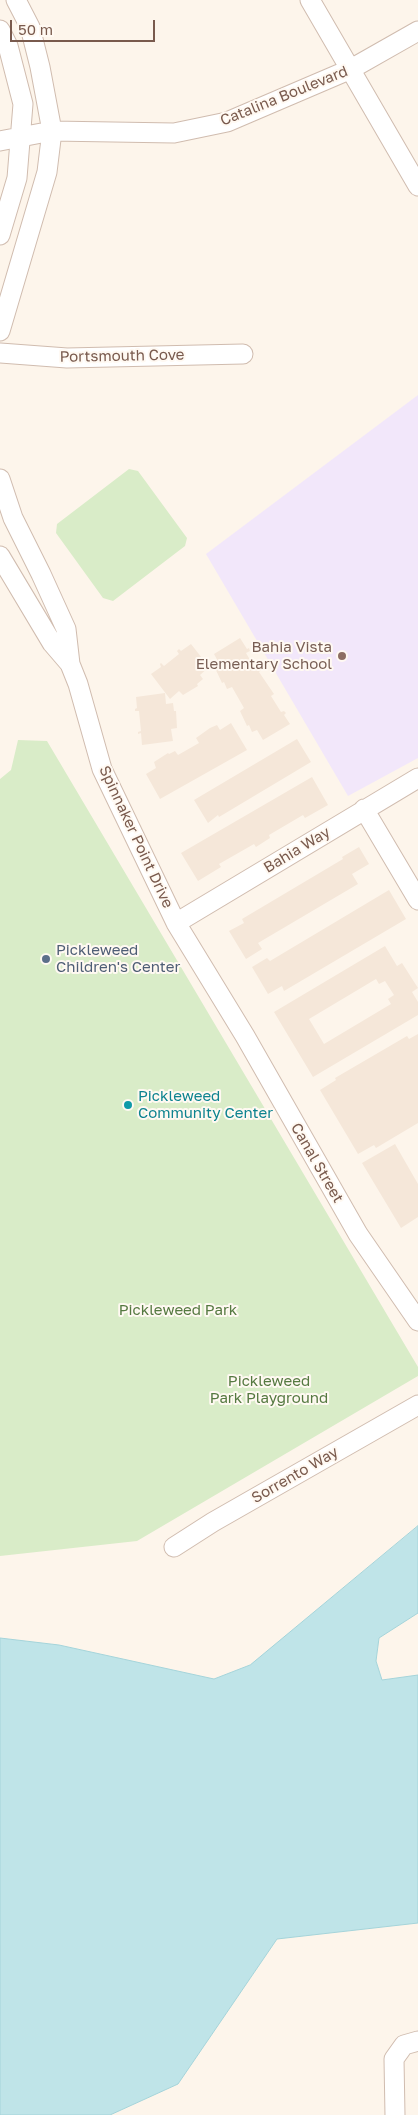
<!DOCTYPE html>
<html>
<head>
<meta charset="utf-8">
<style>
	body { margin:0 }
	#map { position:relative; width:418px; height:2115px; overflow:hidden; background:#fdf5eb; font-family:"Golos Text",sans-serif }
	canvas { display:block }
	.scale { position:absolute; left:10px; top:20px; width:145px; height:22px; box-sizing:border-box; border:2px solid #795a4d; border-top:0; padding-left:6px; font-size:15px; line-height:18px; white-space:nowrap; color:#795a4d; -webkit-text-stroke:4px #fff9f2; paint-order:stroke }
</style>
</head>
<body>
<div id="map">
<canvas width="418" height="2115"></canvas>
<div class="scale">50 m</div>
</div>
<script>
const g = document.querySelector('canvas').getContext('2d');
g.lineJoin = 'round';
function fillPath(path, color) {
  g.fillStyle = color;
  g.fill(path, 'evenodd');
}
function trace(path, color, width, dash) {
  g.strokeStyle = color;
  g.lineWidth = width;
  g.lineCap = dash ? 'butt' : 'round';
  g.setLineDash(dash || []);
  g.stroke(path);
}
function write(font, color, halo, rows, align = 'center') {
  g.font = font + ' "Golos Text",sans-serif';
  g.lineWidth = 4;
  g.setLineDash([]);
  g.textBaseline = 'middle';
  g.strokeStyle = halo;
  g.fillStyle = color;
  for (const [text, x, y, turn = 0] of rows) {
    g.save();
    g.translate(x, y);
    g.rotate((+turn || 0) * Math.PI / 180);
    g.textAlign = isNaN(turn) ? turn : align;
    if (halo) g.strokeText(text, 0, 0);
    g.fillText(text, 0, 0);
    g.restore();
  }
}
fillPath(new Path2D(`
	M 240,638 L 247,649 L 249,648 L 250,651 L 246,653 L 256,670 L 260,668 L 261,670 L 259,672 L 274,694 L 271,696 L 281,712 L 284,711 L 286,713 L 284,715 L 290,724 L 263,740 L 257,730 L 252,732 L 249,725 L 247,726 L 240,711 L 244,708 L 232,687 L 227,689 L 224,682 L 222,683 L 215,668 L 220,665 L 214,654 Z
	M 191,644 L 209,667 L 200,675 L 203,679 L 197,684 L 198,686 L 183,695 L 179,691 L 170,699 L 151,674 L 161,667 L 160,664 L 161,663 L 164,666 L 179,654 L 177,651 L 179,649 L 181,651 Z
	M 165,693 L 166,704 L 173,703 L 174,711 L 176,711 L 177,728 L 171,729 L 173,741 L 142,745 L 141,733 L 138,734 L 138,732 L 141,731 L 139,711 L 135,711 L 135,709 L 137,708 L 136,697 Z
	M 231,723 L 247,750 L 160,799 L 146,774 L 156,768 L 154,762 L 168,753 L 169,754 L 175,751 L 178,755 L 199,743 L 196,738 L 210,728 L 217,725 L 220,730 Z
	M 297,739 L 311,762 L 219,817 L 218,815 L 208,823 L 194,800 Z
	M 312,777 L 328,805 L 305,818 L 303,815 L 269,835 L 270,838 L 256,847 L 254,844 L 219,864 L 221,867 L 198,881 L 181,853 Z
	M 359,847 L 369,864 L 352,874 L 358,884 L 258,943 L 262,949 L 246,959 L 229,931 L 244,923 L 242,919 L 343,859 L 342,857 Z
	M 389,890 L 406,919 L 284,991 L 282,986 L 268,994 L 252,967 L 267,958 L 270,961 Z
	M 385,946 L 397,966 L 402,963 L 418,988 L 412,992 L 418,1002 L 418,1015 L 313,1077 L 274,1012 ZM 376,979 L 379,984 L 385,981 L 394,995 L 388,999 L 391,1004 L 324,1044 L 309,1019 Z
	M 418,1034 L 418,1123 L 376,1148 L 374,1145 L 358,1154 L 320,1090 L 336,1080 L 335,1078 L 407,1036 L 409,1039 Z
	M 395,1144 L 418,1184 L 418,1217 L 401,1228 L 362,1163 Z`), '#f5e7d9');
fillPath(new Path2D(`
	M 418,395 L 418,758 L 348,796 L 206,554 Z`), '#f2e7fa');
fillPath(new Path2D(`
	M 129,469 L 138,471 L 187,538 L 185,546 L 113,601 L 103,598 L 56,533 L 57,524 Z
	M 18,740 L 47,741 L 418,1367 L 418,1376 L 137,1541 L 0,1556 L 0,779 L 11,770 Z`), '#d9ecc8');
const water = new Path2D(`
	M 418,1526 L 418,1613 L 379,1638 L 376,1661 L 382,1680 L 418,1675 L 418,1923 L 277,1939 L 178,2084 L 110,2115 L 0,2115 L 0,1638 L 59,1645 L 214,1679 L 250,1665 Z`);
fillPath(water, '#bfe4e8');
trace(water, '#a5d4da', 1);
const minor = new Path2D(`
	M 310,0 L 418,186
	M 0,30 L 8,46 L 23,104 L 17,178 L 0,235
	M 0,141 L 52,131 L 174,133 L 227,122 L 351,69 L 418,31
	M 0,331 L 47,172 L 52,131 L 40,67 L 30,27 L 16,0
	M 0,353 L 67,358 L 243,354
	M 0,479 L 13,518 L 41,574 L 66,629 L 70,664 L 78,684 L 102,769 L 176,923 L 245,1036 L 358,1234 L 418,1321
	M 0,556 L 52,643 L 70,664
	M 364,809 L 418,900
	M 176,923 L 418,778
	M 174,1547 L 213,1522 L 418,1405
	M 395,2115 L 394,2059 L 404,2045 L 418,2041`);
trace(minor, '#d0bcaf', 21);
trace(minor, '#fff', 19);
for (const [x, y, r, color] of [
	[342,656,5,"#8d6e63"],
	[46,959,5,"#5c6f8a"],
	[128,1105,5,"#0f9aa8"]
]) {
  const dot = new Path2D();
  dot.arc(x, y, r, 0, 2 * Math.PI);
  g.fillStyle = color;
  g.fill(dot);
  trace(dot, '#fff9f2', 2);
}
write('15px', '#795a4d', '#fff9f2', [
	["Catalina Boulevard",284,96,-22],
	["Portsmouth Cove",122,356,-1],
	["Spinnaker Point Drive",136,837,65],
	["Bahia Way",297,850,-31],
	["Canal Street",317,1163,60],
	["Sorrento Way",295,1475,-30]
]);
write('15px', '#785e54', '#fff9f2', [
	["Bahia Vista",332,647],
	["Elementary School",332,664]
], 'right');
write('15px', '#4e5e75', '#fff9f2', [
	["Pickleweed",56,950],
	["Children's Center",56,967]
], 'left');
write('15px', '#0d838f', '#fff9f2', [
	["Pickleweed",138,1096],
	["Community Center",138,1113]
], 'left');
write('15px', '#557941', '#fff9f2', [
	["Pickleweed Park",178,1310],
	["Pickleweed",269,1381],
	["Park Playground",269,1398]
]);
</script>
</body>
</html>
